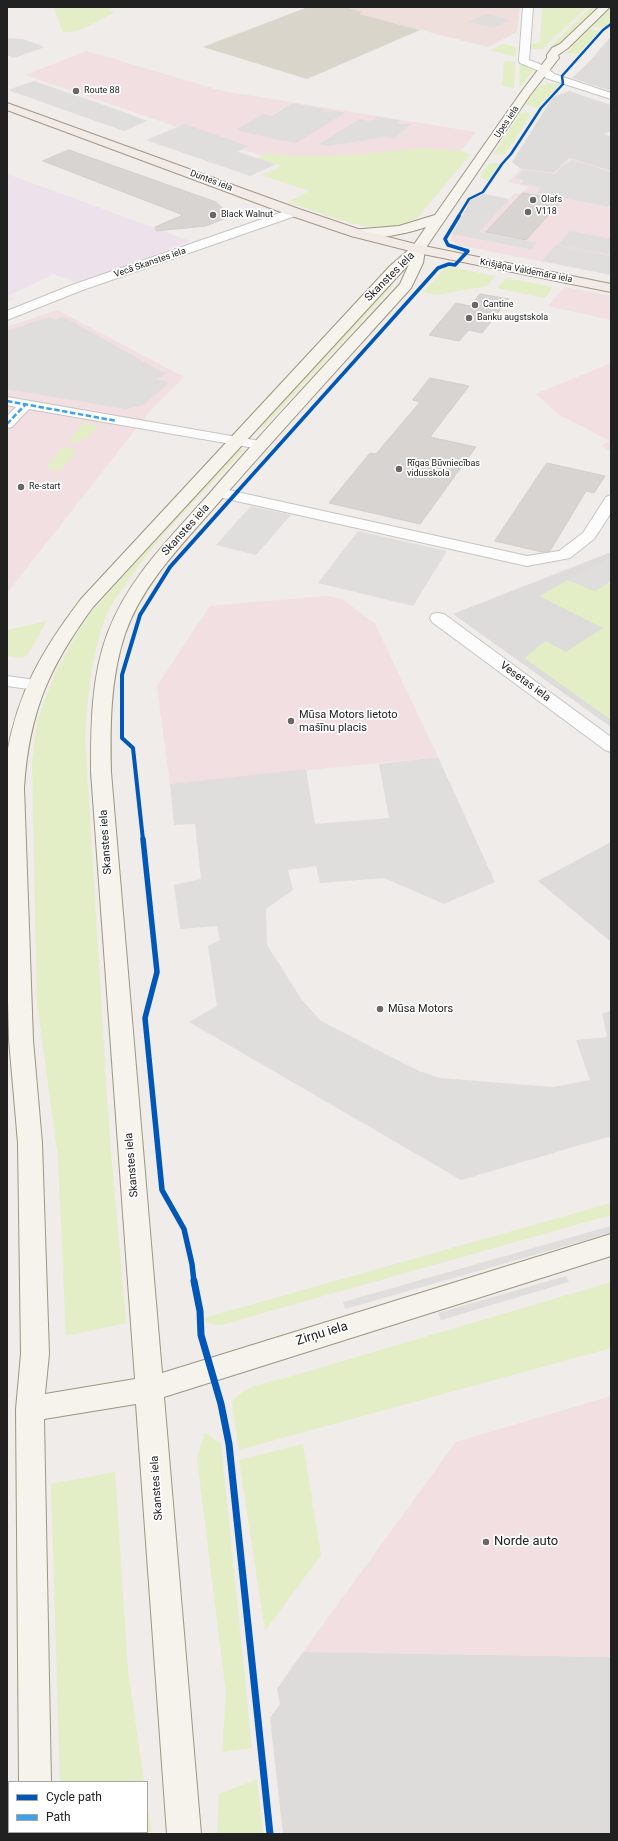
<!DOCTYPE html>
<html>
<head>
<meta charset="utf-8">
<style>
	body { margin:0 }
	#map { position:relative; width:618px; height:1841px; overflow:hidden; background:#efecea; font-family:Roboto,sans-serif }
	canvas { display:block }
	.frame { position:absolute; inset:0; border:8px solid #212121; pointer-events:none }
	.legend { position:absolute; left:8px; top:1781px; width:140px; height:52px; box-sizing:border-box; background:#fff; border:1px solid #a6a6a6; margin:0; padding:5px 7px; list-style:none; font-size:12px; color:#212121 }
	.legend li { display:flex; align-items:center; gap:8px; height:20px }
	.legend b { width:20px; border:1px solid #a6a6a6 }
</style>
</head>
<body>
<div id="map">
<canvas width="618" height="1841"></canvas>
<div class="frame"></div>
<ul class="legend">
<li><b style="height:5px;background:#0057b8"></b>Cycle path</li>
<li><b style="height:5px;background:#3ea2ea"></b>Path</li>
</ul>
</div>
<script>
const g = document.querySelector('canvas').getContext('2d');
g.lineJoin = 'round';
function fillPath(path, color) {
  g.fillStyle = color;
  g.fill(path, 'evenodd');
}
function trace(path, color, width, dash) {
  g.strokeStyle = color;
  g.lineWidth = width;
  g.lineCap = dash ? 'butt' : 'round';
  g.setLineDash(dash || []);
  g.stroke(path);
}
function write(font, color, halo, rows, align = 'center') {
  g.font = font + ' Roboto,sans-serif';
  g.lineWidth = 3.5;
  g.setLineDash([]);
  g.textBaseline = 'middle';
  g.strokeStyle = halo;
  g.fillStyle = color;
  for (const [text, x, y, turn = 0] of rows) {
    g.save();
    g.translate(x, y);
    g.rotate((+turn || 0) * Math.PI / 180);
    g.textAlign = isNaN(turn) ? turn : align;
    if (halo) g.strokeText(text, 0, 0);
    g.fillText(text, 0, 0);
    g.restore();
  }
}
fillPath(new Path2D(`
	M 611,36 L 611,91 L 572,78 L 591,60 Z
	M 569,91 L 611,105 L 611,131 L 604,134 L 611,137 L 611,171 L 569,158 L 554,173 L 521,169 L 512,162 L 553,97 Z
	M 611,552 L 611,727 L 453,614 Z
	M 611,842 L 611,942 L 538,881 Z`), '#dedcdb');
fillPath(new Path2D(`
	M 87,51 L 222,91 L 476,132 L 421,201 L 292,166 L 25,75 Z
	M 569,158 L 611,171 L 611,275 L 462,246 L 451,241 L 452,234 L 471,200 L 484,194 L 509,199 L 515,193 L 520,194 L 529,187 L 509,182 L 521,169 L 554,173 Z
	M 565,287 L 611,296 L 611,320 L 548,306 Z
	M 57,310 L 184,377 L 150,411 L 7,593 L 7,327 Z
	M 611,363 L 611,451 L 601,446 L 610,441 L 558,414 L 536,394 Z
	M 327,596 L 342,599 L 375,624 L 438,757 L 170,784 L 157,686 L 210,606 Z
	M 611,1396 L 611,1657 L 303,1652 L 456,1442 Z`), '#f1dfe1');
fillPath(new Path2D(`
	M 10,175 L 190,241 L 79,283 L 53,274 L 8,296 L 14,299 L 7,302 L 7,176 Z`), '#ede1eb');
fillPath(new Path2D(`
	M 303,1652 L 611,1657 L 611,1834 L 283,1834 L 270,1718 L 280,1704 L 277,1689 Z`), '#dddcdb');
fillPath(new Path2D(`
	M 345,7 L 520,7 L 517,32 L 488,47 L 358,14 L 363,12 Z`), '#eedfdd');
fillPath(new Path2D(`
	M 308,7 L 345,7 L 363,12 L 359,14 L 420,30 L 307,79 L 203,47 Z`), '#d9d5cb');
fillPath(new Path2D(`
	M 54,7 L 113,7 L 107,10 L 115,12 C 102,18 75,37 62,31 Z
	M 542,7 L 587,7 L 542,49 L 531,49 L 532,44 L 540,42 Z
	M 591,7 L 597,7 L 550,52 L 547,50 Z
	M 611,9 L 611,22 L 603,28 L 591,27 Z
	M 588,29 L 600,31 L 578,54 L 566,53 Z
	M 504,44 L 516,47 L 516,57 L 490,50 Z
	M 506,61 L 515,62 L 514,88 L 504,86 L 502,84 L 504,63 Z
	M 520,64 L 529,67 L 533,71 L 519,88 Z
	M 555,83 L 560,84 L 538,108 L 527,105 L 526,103 C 536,90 537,84 555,83 Z
	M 527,112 L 531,115 L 505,154 L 495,155 L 494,154 L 520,113 Z
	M 424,148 L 463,151 L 470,155 L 418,217 C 381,242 326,214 288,202 L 309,191 L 262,175 L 282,166 L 257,158 L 271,153 L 294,156 L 355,155 Z
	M 496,163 L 499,164 L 488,181 L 480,177 L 488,164 Z
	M 446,267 L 450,267 L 495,276 L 487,286 L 437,295 L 423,292 Z
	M 506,278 L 553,287 L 545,298 L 497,288 Z
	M 390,284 L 394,285 L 264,427 L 259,425 Z
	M 83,423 L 98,426 L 88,438 L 83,437 L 78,443 L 68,442 Z
	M 62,447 L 77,450 L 61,471 L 46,468 Z
	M 238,449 L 244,450 C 203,492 160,534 127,582 C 118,595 108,609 103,624 C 91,660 87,700 85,738 L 109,1128 L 126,1323 L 66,1336 L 58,1157 L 37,1003 L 32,762 L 37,722 L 46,697 L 55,673 L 79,630 L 93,610 Z
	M 568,580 L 595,591 L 611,581 L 611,720 L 524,658 L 546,641 L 566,652 L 603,628 L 539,596 Z
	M 47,621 L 28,654 L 22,658 L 7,656 L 7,630 Z
	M 611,1203 L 611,1215 L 221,1325 L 205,1323 L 204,1318 Z
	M 611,1282 L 611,1348 L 239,1450 L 232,1402 C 245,1386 263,1383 282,1379 Z
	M 205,1432 L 221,1444 L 252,1748 L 222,1752 L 226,1693 L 197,1459 Z
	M 303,1444 L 321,1555 L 265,1631 L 239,1460 Z
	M 115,1472 L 128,1671 L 144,1782 L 60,1782 L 51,1484 Z
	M 257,1779 L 263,1834 L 217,1834 L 219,1794 Z
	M 147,1802 L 152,1834 L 61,1834 L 61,1832 L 147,1832 Z`), '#e3eec6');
fillPath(new Path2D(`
	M 487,14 L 510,20 L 493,28 L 468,22 Z
	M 7,38 L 23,39 L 45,47 L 14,58 L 7,55 Z
	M 34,81 L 110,107 L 147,121 L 124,131 L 8,90 Z
	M 293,103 L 325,109 L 322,112 L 337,111 L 345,113 L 296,143 L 273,139 L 236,130 L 263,114 L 272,116 Z
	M 377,117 L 400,120 L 398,124 L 411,124 L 394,139 L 384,137 L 328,146 L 319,144 L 360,119 L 368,121 L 373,120 Z
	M 185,124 L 248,146 L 238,152 L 276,164 L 250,176 L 146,140 Z
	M 573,160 L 611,172 L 611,207 L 537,193 L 541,187 L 521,184 L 523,180 L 515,178 L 523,170 L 555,174 L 564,165 Z
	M 484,194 L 509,199 L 479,232 L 537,243 L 531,249 L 452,234 L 471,200 Z
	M 570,231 L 611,239 L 611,255 L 558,245 Z
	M 556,245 L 611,256 L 611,275 L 542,261 Z
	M 49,317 L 55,320 L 64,317 L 166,374 L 156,379 L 169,382 L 144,405 L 126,409 L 7,389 L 7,331 Z
	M 251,506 L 291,515 L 256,555 L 216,545 Z
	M 358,531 L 447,551 L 413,606 L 318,583 Z
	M 611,558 L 611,581 L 595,591 L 568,580 Z
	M 438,757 L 495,882 L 444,904 L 384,878 L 320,883 L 316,866 L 288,870 L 293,890 L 266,909 L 267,945 L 302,1000 L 321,1021 L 419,1071 L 440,1078 L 553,1087 L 590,1080 L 576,1040 L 607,1037 L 602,1013 L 611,1011 L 611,1136 L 461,1180 L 189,1022 L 217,1006 L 208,946 L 220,940 L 217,926 L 180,929 L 174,885 L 201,879 L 195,824 L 174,825 L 170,784 L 306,769 L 315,824 L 389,818 L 379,764 Z
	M 611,1226 L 611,1233 L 345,1309 L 343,1302 Z
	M 566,1276 L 569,1282 L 441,1320 L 438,1313 Z`), '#dfdedd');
const building = new Path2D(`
	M 69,150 L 216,202 L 231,216 L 206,226 L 156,231 L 155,227 L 183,215 L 43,161 Z
	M 523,193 L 562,200 L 526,240 L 486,232 Z
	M 480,294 L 509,299 L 482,333 L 469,330 L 459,341 L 429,335 L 456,303 L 470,306 Z
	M 430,378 L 469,386 L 430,437 L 476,447 L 420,524 L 329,503 L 370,453 L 376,454 L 420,402 L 413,400 Z
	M 547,463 L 605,476 L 594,493 L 586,491 L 550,551 L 542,552 L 495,541 Z`);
fillPath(building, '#d7d4d2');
trace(building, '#d3cdcb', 1);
const street = new Path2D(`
	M 523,7 L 533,7 L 529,60 L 547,67 L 554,74 L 611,93 L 611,99 L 546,78 L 539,71 L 520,63 L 519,61 Z
	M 294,208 L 300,212 L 298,215 L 80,291 L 7,320 L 7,311 L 72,285 Z
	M 7,397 L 260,441 L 265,442 L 267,445 L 265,448 L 260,449 L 29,409 L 12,427 L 7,428 L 7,416 L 16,407 L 7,405 Z
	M 219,488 L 527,556 L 559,551 L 583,533 L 606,497 L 611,495 L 611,513 L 594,539 L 570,558 L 527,566 L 214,496 L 211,493 L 214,490 Z
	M 438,613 L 444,614 L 611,737 L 611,752 L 605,750 L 432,622 L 430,618 L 432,614 Z
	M 7,676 L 42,681 L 45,685 L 42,689 L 36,690 L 7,686 Z`);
const secondary = new Path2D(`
	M 599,7 L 610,7 L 568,48 L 558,55 L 559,58 L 530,95 L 425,249 L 423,263 L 411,288 C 347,359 282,430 219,502 C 184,543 143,582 125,634 C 110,679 110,726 111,772 L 162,1373 L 611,1234 L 611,1256 L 164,1397 L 201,1834 L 167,1834 L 136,1404 L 44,1419 L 51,1782 L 19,1782 L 16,1409 L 21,1354 L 18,1143 L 9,1040 L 7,960 L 7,754 C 18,691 43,649 81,599 L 390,266 L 413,246 L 426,227 C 406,234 372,241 351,236 L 349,233 L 351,230 L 399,226 L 435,215 L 522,91 L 547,58 L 547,55 L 552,48 L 560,44 ZM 409,264 L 400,284 C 336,353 271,422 209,494 C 171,537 129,577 108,632 C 91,676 91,726 91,772 L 135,1379 L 45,1394 L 49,1354 L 42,1143 L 33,1040 L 24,788 C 29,712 49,667 93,607 Z
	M 19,1832 L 53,1832 L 53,1834 L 19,1834 Z`);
const primary = new Path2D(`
	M 7,103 L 299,209 L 361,230 L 419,245 L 611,284 L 611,292 L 418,253 L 351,236 L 289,215 L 7,110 Z`);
trace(street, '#c6c5c4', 2);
trace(secondary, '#9b9780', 2);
trace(primary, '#a69585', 2);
fillPath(street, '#fdfcfc');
fillPath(secondary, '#f5f3ec');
fillPath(primary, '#f2eae6');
trace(new Path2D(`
	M 7,401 L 117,421
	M 7,424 L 25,405`), '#3ea2ea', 2.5, [5.5, 2.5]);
trace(new Path2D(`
	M 458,217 L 469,199 L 483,192 L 502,164 L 511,154 L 541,108 L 563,84 L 562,76 L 603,30 L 611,24`), '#0057b8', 2.5);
trace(new Path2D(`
	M 237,492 L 438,268 L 449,264 L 455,265 L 468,251 L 448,245 L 445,239 L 459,216`), '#0057b8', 3.5);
trace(new Path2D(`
	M 143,840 L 133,748 L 122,738 L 122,675 L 140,615 L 170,567 L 238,491`), '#0057b8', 4);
trace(new Path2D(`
	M 143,839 L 157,972 L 145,1018 L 162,1190 L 184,1229 L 192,1264 L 194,1282`), '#0057b8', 5.5);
trace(new Path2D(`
	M 194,1281 L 200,1311 L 201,1335 L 221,1404 L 229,1444 L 270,1834`), '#0057b8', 7);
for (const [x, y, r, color] of [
	[76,91,4,"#696867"],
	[533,200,4,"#696867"],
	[528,212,4,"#696867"],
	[213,215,4,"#696867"],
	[475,305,4,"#696867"],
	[469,318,4,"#696867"],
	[399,469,4,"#696867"],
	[21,487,4,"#696867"],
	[291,721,4,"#696867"],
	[380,1009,4,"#696867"],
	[486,1542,4,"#696867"]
]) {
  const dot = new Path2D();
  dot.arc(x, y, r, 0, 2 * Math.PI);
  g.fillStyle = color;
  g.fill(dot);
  trace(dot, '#fff', 1.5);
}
write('9px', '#212121', '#fff', [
	["Route 88",84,91],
	["Olafs",541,200],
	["V118",536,212],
	["Black Walnut",221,215],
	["Cantine",483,305],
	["Banku augstskola",477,318],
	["Rīgas Būvniecības",407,464],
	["vidusskola",407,474],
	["Re-start",29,487]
], 'left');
write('9px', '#212121', '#fff', [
	["Upes iela",507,122,-56],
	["Duntes iela",211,181,21],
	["Vecā Skanstes iela",150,263,-19],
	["Krišjāņa Valdemāra iela",526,271,11]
]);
write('11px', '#212121', '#fff', [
	["Skanstes iela",390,277,-45],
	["Skanstes iela",186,530,-48],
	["Vesetas iela",525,682,36],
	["Skanstes iela",106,842,-94],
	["Skanstes iela",132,1165,-95],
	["Skanstes iela",157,1488,-94]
]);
write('11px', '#212121', '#fff', [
	["Mūsa Motors lietoto",299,715],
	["mašīnu placis",299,728],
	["Mūsa Motors",388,1009]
], 'left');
write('13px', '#212121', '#fff', [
	["Zirņu iela",322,1334,-17]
]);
write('13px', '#212121', '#fff', [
	["Norde auto",494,1542]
], 'left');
</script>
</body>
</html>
